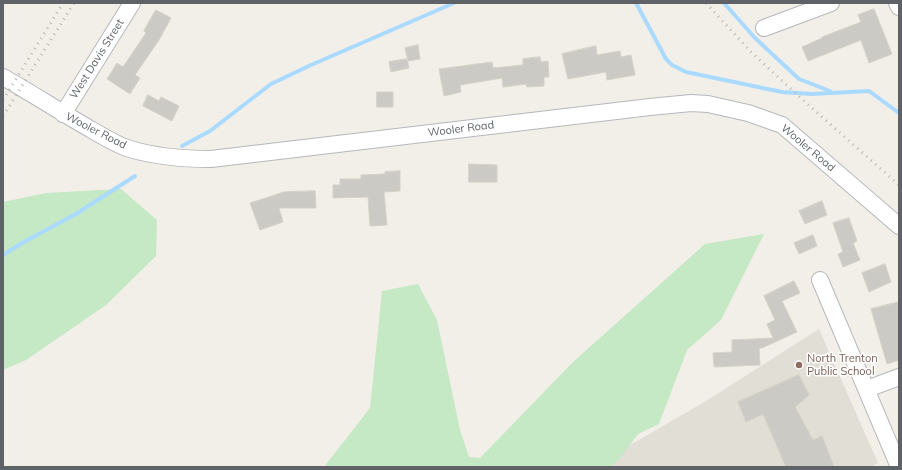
<!DOCTYPE html>
<html>
<head>
<meta charset="utf-8">
<style>
	body { margin:0 }
	#map { position:relative; width:902px; height:470px; overflow:hidden; background:#f1efe8; font-family:Mulish,sans-serif }
	canvas { display:block }
	.frame { position:absolute; inset:0; border:4px solid #5f6368; pointer-events:none }
</style>
</head>
<body>
<div id="map">
<canvas width="902" height="470"></canvas>
<div class="frame"></div>
</div>
<script>
const g = document.querySelector('canvas').getContext('2d');
g.lineJoin = 'round';
function fillPath(path, color) {
  g.fillStyle = color;
  g.fill(path, 'evenodd');
}
function trace(path, color, width, dash) {
  g.strokeStyle = color;
  g.lineWidth = width;
  g.lineCap = dash ? 'butt' : 'round';
  g.setLineDash(dash || []);
  g.stroke(path);
}
function write(font, color, halo, rows, align = 'center') {
  g.font = font + ' Mulish,sans-serif';
  g.lineWidth = 3;
  g.setLineDash([]);
  g.textBaseline = 'middle';
  g.strokeStyle = halo;
  g.fillStyle = color;
  for (const [text, x, y, turn = 0] of rows) {
    g.save();
    g.translate(x, y);
    g.rotate((+turn || 0) * Math.PI / 180);
    g.textAlign = isNaN(turn) ? turn : align;
    if (halo) g.strokeText(text, 0, 0);
    g.fillText(text, 0, 0);
    g.restore();
  }
}
fillPath(new Path2D(`
	M 819,329 L 878,463 L 871,467 L 592,467 L 706,401 Z`), '#e1ded6');
fillPath(new Path2D(`
	M 121,189 L 157,220 L 156,256 L 106,305 L 26,360 L 3,370 L 3,202 L 46,193 Z
	M 764,234 L 721,320 L 687,350 L 659,424 L 638,434 L 617,462 L 611,467 L 324,467 L 370,408 L 382,291 L 418,284 L 437,320 L 460,430 L 469,457 L 480,458 L 573,362 L 705,244 Z`), '#c5e8c5');
trace(new Path2D(`
	M 636,3 L 666,59 L 672,65 L 686,72 L 782,92 L 812,94 L 869,91 L 899,113
	M 724,3 L 755,38 L 799,79 L 830,91
	M 182,146 L 210,131 L 271,84 L 311,65 L 454,3
	M 3,255 L 22,243 L 76,214 L 135,176`), '#aadaff', 4);
const building = new Path2D(`
	M 874,9 L 892,54 L 869,63 L 861,40 L 808,61 L 802,47 L 822,38 L 822,37 L 861,22 L 858,15 Z
	M 156,10 L 171,18 L 159,40 L 135,75 L 140,78 L 130,94 L 107,79 L 117,63 L 123,67 L 146,33 L 144,31 Z
	M 418,45 L 420,59 L 408,61 L 405,48 Z
	M 596,46 L 597,55 L 620,51 L 621,57 L 631,55 L 635,75 L 607,80 L 606,72 L 568,79 L 562,54 Z
	M 540,57 L 541,62 L 548,61 L 549,77 L 544,77 L 544,86 L 527,87 L 526,84 L 503,87 L 502,78 L 460,85 L 461,92 L 444,96 L 439,69 L 492,62 L 493,68 L 523,65 L 523,59 Z
	M 407,59 L 409,68 L 391,72 L 389,62 Z
	M 377,92 L 393,92 L 393,107 L 377,107 Z
	M 148,95 L 159,101 L 161,97 L 179,106 L 172,121 L 143,106 Z
	M 469,164 L 497,165 L 497,182 L 469,182 Z
	M 400,171 L 400,191 L 384,192 L 387,225 L 370,226 L 368,197 L 333,198 L 333,185 L 340,185 L 340,179 L 361,179 L 361,175 L 385,174 L 385,172 Z
	M 315,191 L 316,208 L 279,208 L 283,222 L 260,230 L 250,203 L 284,192 Z
	M 822,201 L 827,215 L 805,224 L 799,211 Z
	M 849,218 L 857,241 L 853,243 L 860,260 L 843,267 L 838,254 L 843,252 L 833,223 Z
	M 813,235 L 817,246 L 799,254 L 794,243 Z
	M 885,264 L 891,282 L 869,292 L 862,273 Z
	M 794,281 L 800,293 L 782,301 L 797,332 L 762,348 L 759,348 L 760,365 L 714,367 L 713,353 L 732,352 L 732,340 L 773,338 L 767,324 L 775,320 L 764,296 Z
	M 899,302 L 899,360 L 887,364 L 871,309 Z
	M 799,375 L 809,395 L 795,407 L 813,440 L 822,436 L 834,467 L 786,467 L 763,414 L 746,422 L 738,402 Z`);
fillPath(building, '#cccac5');
trace(building, '#d6d1c6', 1);
const minor = new Path2D(`
	M 897,3 L 899,7
	M 764,28 L 831,3
	M 3,77 C 33,94 62,113 92,130 C 104,137 117,145 130,149 C 157,157 184,159 211,159 L 650,107 L 691,103 L 708,104 L 748,113 L 782,125 L 899,226
	M 63,114 L 132,3
	M 820,280 L 899,467
	M 867,389 L 899,377`);
trace(minor, '#b5b8bc', 18);
trace(minor, '#fff', 16);
trace(new Path2D(`
	M 706,3 L 751,52 L 804,101 L 899,185
	M 3,100 L 63,3
	M 3,116 L 74,3`), '#b6b7b8', 3, [1, 5]);
for (const [x, y, r, color] of [
	[799,365,4,"#8d6e63"]
]) {
  const dot = new Path2D();
  dot.arc(x, y, r, 0, 2 * Math.PI);
  g.fillStyle = color;
  g.fill(dot);
  trace(dot, '#fff', 1.5);
}
write('11px', '#5f6368', '#fff', [
	["West Davis Street",97,59,-58],
	["Wooler Road",461,129,-7],
	["Wooler Road",96,131,27],
	["Wooler Road",808,148,40]
]);
write('11px', '#785e54', '#fff', [
	["North Trenton",807,359],
	["Public School",807,372]
], 'left');
</script>
</body>
</html>
